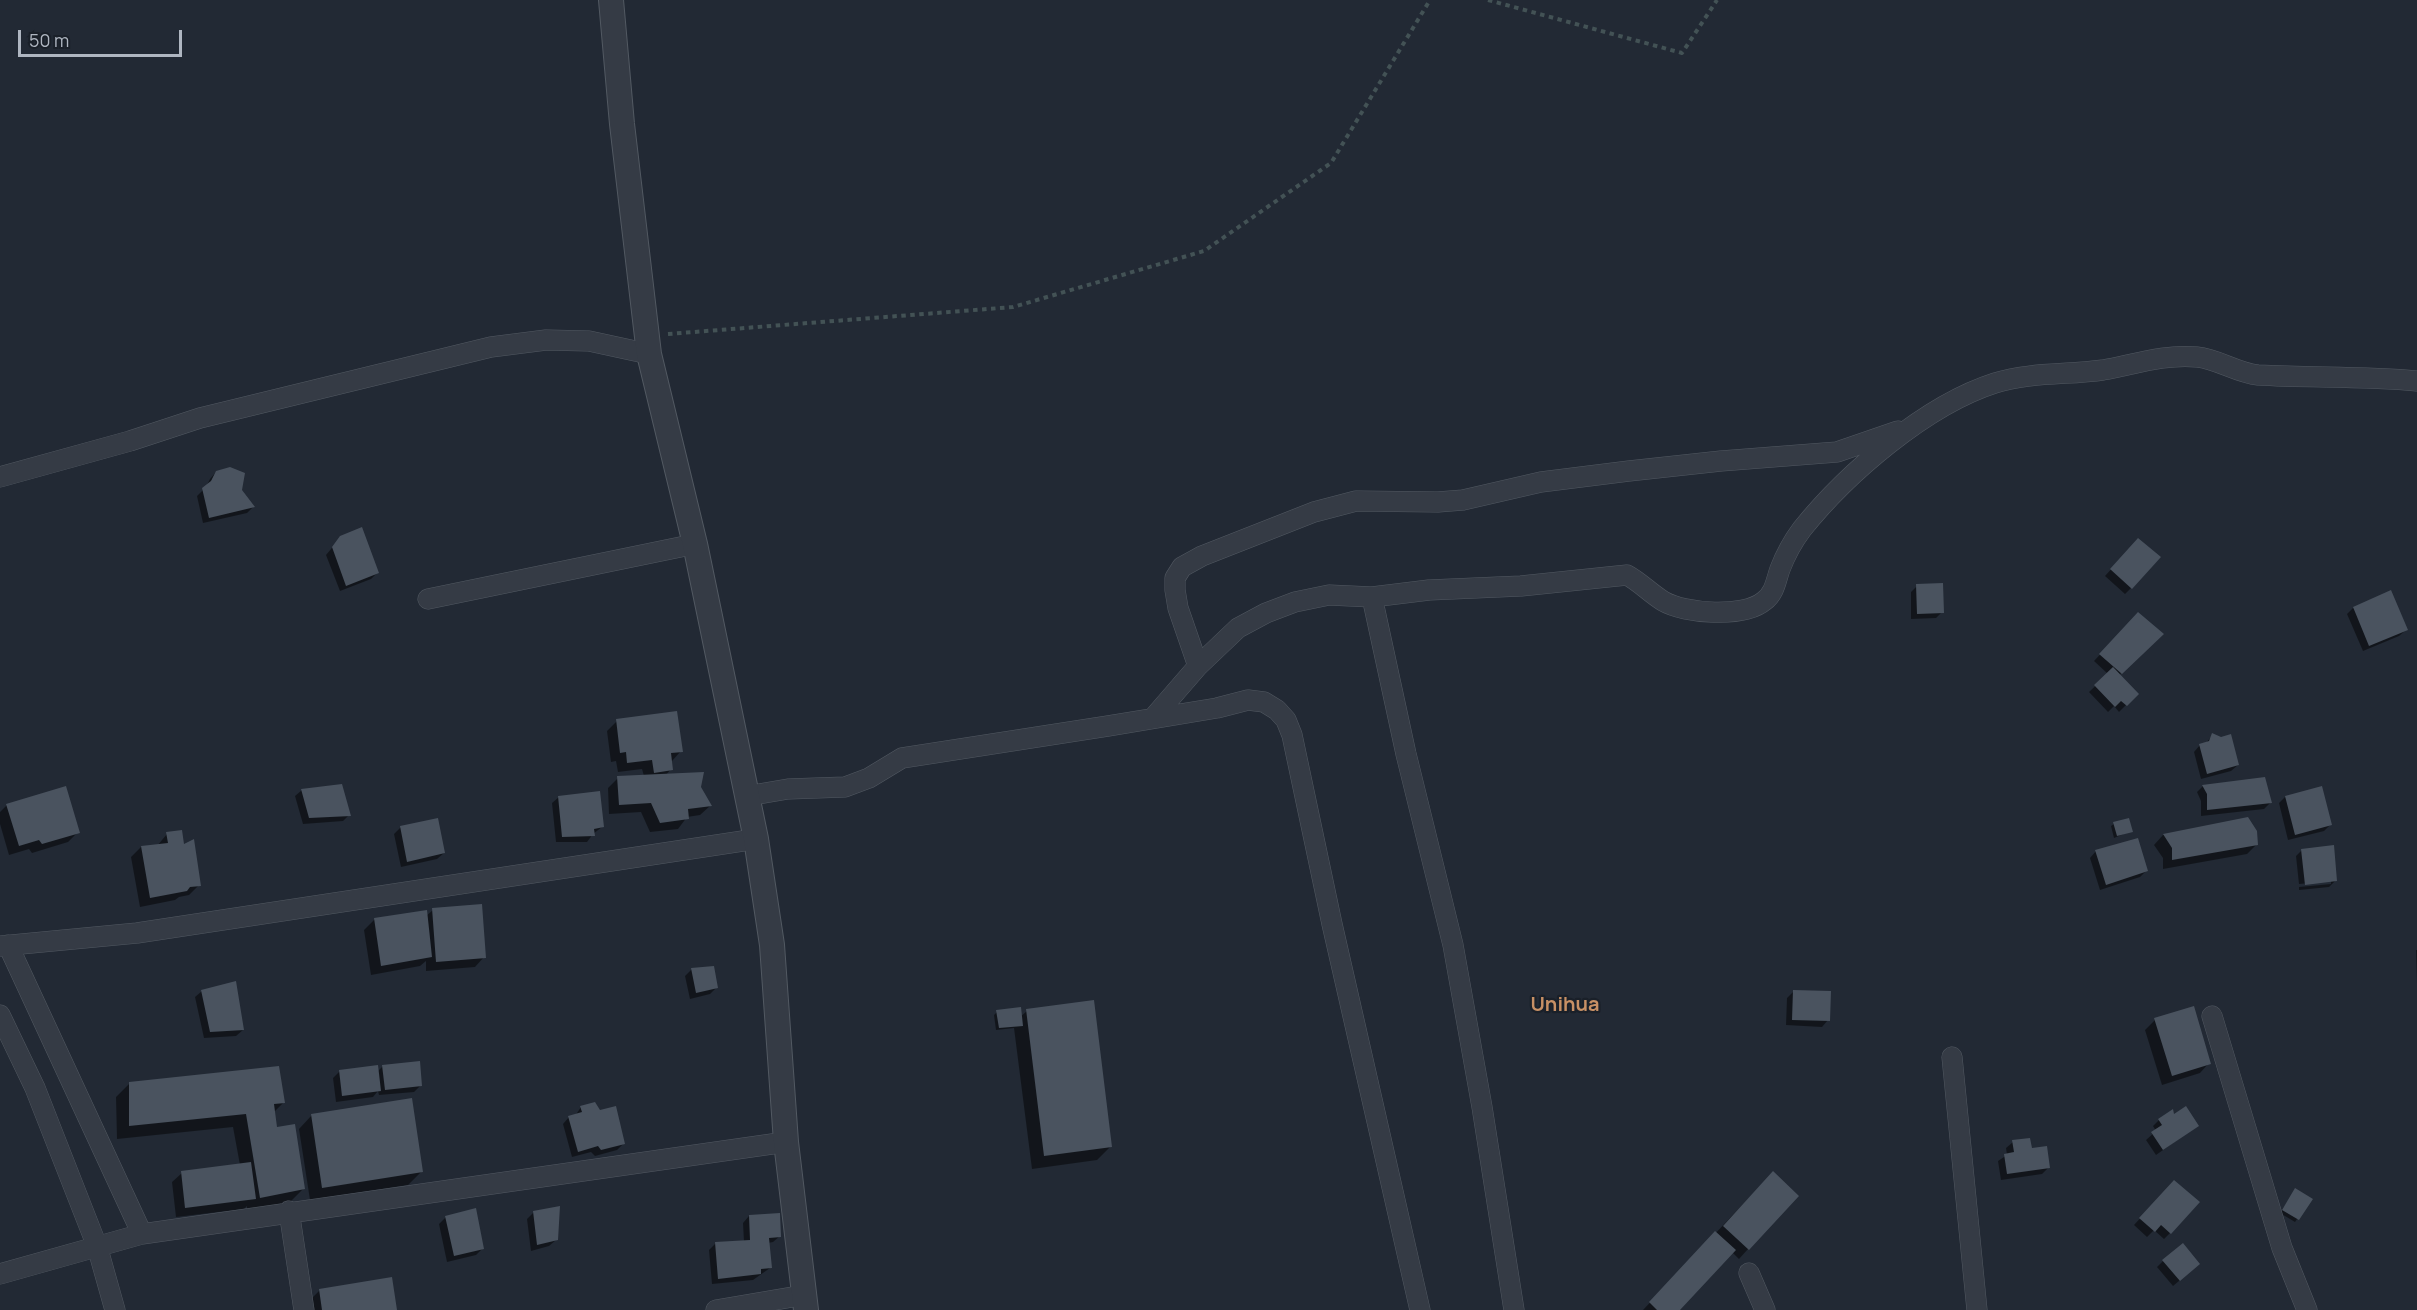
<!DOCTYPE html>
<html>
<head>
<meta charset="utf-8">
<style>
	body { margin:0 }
	#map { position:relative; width:2417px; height:1310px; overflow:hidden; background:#222934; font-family:Manrope,sans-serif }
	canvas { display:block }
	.scale { position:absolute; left:18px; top:30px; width:164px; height:27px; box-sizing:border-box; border:3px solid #afb6c1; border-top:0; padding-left:8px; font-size:18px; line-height:21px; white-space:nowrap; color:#afb6c1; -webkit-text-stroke:4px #1a2029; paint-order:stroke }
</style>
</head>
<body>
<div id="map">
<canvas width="2417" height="1310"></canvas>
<div class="scale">50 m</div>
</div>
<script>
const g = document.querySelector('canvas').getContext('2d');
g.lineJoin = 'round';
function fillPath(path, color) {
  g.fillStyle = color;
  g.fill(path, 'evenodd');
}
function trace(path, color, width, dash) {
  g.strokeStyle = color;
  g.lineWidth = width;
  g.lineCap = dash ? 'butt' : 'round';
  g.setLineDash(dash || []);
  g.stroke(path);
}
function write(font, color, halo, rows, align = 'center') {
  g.font = font + ' Manrope,sans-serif';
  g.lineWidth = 4.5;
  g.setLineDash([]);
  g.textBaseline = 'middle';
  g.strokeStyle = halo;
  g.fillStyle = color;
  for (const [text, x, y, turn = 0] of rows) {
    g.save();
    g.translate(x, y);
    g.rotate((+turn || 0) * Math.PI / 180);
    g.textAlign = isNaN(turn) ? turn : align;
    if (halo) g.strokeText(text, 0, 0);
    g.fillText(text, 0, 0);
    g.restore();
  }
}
fillPath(new Path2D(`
	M 216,472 L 241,490 L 253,507 L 247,513 L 203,523 L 197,496 L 206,487 L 210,479 Z
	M 341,537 L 377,573 L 371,579 L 340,591 L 326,555 Z
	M 2132,546 L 2131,588 L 2125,594 L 2105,576 Z
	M 1917,586 L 1942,612 L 1936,618 L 1911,619 L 1911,592 Z
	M 2353,608 L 2406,630 L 2399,636 L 2363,651 L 2347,614 Z
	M 2138,614 L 2156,641 L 2119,675 L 2137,694 L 2119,712 L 2114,706 L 2108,712 L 2089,692 L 2108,674 L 2094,661 Z
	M 617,721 L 681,751 L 672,761 L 671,769 L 666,775 L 700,787 L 710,806 L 700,815 L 687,817 L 678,829 L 650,832 L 641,812 L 609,814 L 608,788 L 618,778 L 644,776 L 642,769 L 618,772 L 616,761 L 611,762 L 607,731 Z
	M 2213,735 L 2238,765 L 2231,771 L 2201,779 L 2194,752 L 2200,745 L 2205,744 Z
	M 2264,779 L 2270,803 L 2264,809 L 2201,816 L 2201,801 L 2197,792 L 2203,786 Z
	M 302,790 L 349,815 L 343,821 L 303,824 L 295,796 Z
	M 559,797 L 602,827 L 593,834 L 587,842 L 556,842 L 552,803 Z
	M 2285,797 L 2330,825 L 2324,831 L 2288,840 L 2279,803 Z
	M 7,805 L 78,832 L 68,842 L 32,853 L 29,849 L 9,855 L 0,824 L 0,812 Z
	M 2247,818 L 2257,844 L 2247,854 L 2163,869 L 2163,858 L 2154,845 L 2163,835 Z
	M 437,820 L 444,853 L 437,859 L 401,867 L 394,834 L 400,828 Z
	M 2114,824 L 2131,831 L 2114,838 L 2111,826 Z
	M 167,834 L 183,846 L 199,885 L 189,895 L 179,897 L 175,900 L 140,907 L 131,857 L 141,847 L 157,846 Z
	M 2302,850 L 2335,881 L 2329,887 L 2299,890 L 2299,887 L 2331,884 L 2331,881 L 2299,884 L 2296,856 Z
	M 2096,851 L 2146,871 L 2140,877 L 2100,890 L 2090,858 Z
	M 433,910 L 484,957 L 475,967 L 426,971 L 426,961 L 420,966 L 371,975 L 364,930 L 374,920 L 426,916 Z
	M 2416,950 L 2417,950 L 2416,983 Z
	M 713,967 L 716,988 L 710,994 L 690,999 L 685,976 L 691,970 Z
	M 202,991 L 243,1030 L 236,1036 L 204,1038 L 195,997 Z
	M 1794,991 L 1828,1020 L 1822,1027 L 1786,1025 L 1787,998 Z
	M 1027,1011 L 1110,1147 L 1097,1160 L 1032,1169 L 1014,1028 L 996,1030 L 994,1015 L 997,1012 L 1020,1017 Z
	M 2155,1020 L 2209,1063 L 2200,1073 L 2162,1085 L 2145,1030 Z
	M 383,1066 L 420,1086 L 414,1092 L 379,1095 L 378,1091 L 373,1097 L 336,1102 L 333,1078 L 339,1072 L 377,1072 Z
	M 130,1083 L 284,1102 L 274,1112 L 276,1128 L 303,1189 L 290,1202 L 247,1210 L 247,1206 L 244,1209 L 176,1217 L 172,1182 L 182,1173 L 240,1165 L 233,1127 L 117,1139 L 116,1097 Z
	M 581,1107 L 624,1143 L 617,1150 L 595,1156 L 591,1152 L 572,1157 L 563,1124 L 569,1117 L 575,1116 Z
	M 312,1115 L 421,1172 L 408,1185 L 310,1200 L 299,1129 Z
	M 2173,1117 L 2197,1126 L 2156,1155 L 2146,1140 L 2156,1131 L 2153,1126 L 2159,1120 Z
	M 2013,1142 L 2030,1150 L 2048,1168 L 2042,1174 L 2001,1180 L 1998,1161 L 2007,1155 L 2006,1148 Z
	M 1763,1183 L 1748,1249 L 1739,1259 L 1732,1252 L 1678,1310 L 1643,1310 Z
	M 2168,1188 L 2170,1233 L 2164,1239 L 2154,1230 L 2147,1237 L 2134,1225 Z
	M 2293,1193 L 2311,1199 L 2295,1222 L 2280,1213 Z
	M 534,1212 L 556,1240 L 549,1246 L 531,1251 L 527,1219 Z
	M 749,1216 L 780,1236 L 773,1242 L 768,1243 L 770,1268 L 753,1280 L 712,1284 L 709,1250 L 715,1244 L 744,1242 L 743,1223 Z
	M 446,1217 L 482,1249 L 476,1255 L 447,1262 L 439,1224 Z
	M 2163,1261 L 2192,1270 L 2173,1286 L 2157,1267 Z
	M 320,1290 L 396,1310 L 311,1310 L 310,1300 Z`), '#0007');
fillPath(new Path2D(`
	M 230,467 L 245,473 L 242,490 L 255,507 L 209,518 L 202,488 L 211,481 L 216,471 Z
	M 362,527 L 379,573 L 346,586 L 332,547 L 340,536 Z
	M 2138,538 L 2161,557 L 2132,589 L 2110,569 Z
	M 1943,583 L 1944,613 L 1917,614 L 1916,584 Z
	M 2391,590 L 2408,630 L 2369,646 L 2353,607 Z
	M 2138,612 L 2164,634 L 2122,674 L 2099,654 Z
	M 2113,667 L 2139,694 L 2127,706 L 2121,701 L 2115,707 L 2094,685 Z
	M 677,711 L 683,752 L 671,753 L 673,770 L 654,773 L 652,760 L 627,763 L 626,752 L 620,753 L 616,719 Z
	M 2212,733 L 2221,737 L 2231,734 L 2239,765 L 2207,774 L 2199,744 L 2209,741 Z
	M 704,772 L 701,787 L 712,806 L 688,809 L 689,819 L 660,823 L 651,803 L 619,805 L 617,776 Z
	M 2265,777 L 2272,803 L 2207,810 L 2207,794 L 2202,785 Z
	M 342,784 L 351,816 L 309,818 L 301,789 Z
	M 66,786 L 80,833 L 42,844 L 39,840 L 19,846 L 6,804 Z
	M 2322,786 L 2332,825 L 2295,835 L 2285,796 Z
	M 600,791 L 604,827 L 594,829 L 595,836 L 562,837 L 558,796 Z
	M 2248,817 L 2257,831 L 2258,845 L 2172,860 L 2172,848 L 2163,834 Z
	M 438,818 L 445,853 L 407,862 L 400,826 Z
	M 2129,818 L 2133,832 L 2117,836 L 2113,822 Z
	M 182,830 L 184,844 L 194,839 L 201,886 L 190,887 L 187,891 L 150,898 L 141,846 L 168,843 L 166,832 Z
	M 2138,838 L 2148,871 L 2106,885 L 2095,850 Z
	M 2334,845 L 2337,881 L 2305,885 L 2301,849 Z
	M 482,904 L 486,958 L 436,962 L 432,908 Z
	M 427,910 L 432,957 L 381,966 L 374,918 Z
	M 714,966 L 718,988 L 696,993 L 691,968 Z
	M 236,981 L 244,1030 L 210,1032 L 201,990 Z
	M 1793,990 L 1831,991 L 1830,1021 L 1792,1020 Z
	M 1094,1000 L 1112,1147 L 1044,1156 L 1026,1009 Z
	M 2194,1006 L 2211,1064 L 2172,1076 L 2154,1018 Z
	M 1021,1007 L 1023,1026 L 999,1028 L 996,1010 Z
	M 420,1061 L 422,1086 L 385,1090 L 382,1065 Z
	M 378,1065 L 381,1091 L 342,1096 L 339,1070 Z
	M 279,1066 L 285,1103 L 274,1104 L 277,1127 L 295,1124 L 305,1189 L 260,1198 L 246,1114 L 129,1126 L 129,1082 Z
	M 412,1098 L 423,1172 L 322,1188 L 311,1114 Z
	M 595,1102 L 600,1110 L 616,1106 L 625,1144 L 601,1150 L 598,1146 L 578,1152 L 568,1116 L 582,1112 L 580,1106 Z
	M 2186,1106 L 2199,1126 L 2163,1150 L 2151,1132 L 2162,1125 L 2158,1119 L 2173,1109 L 2174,1114 Z
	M 2030,1138 L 2032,1148 L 2047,1146 L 2050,1168 L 2007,1174 L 2004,1154 L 2014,1152 L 2012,1140 Z
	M 251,1162 L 256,1199 L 185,1208 L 181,1171 Z
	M 1773,1171 L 1799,1196 L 1749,1250 L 1723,1226 Z
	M 2174,1180 L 2200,1202 L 2171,1234 L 2161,1225 L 2155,1232 L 2139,1218 Z
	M 2295,1188 L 2313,1199 L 2299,1220 L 2282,1210 Z
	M 560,1206 L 558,1240 L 537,1245 L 533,1211 Z
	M 476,1208 L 484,1249 L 454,1256 L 445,1216 Z
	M 780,1213 L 781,1237 L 769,1238 L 772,1268 L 761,1269 L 761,1274 L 718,1279 L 715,1242 L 750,1240 L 749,1215 Z
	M 1715,1231 L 1736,1250 L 1680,1310 L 1657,1310 L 1649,1302 Z
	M 2183,1243 L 2200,1264 L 2180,1281 L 2162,1260 Z
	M 392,1277 L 397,1310 L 322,1310 L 319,1289 Z`), '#4a535f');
const minor = new Path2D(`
	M 0,477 L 130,441 L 200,418 L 491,347 L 546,340 L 589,341 L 649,354
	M 1372,597 L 1406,754 L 1453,945 L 1482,1107 L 1514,1310
	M 428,599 L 695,544
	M 1198,666 L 1178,608 L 1175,590 L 1175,578 L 1182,567 L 1202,556 L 1314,512 L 1356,501 L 1438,502 L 1463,500 L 1541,482 L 1629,471 L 1721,461 L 1837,452 L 1898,431
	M 1153,718 L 1198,666 L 1238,628 L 1266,613 L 1295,602 L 1329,595 L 1372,597 L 1429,590 L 1521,586 L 1627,575 C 1640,582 1650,593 1663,601 C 1685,614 1744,618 1764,601 C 1775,593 1776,580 1780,569 C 1785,556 1793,541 1802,529 C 1847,473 1926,405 1995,383 C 2030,372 2068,375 2103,370 C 2136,364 2164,354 2197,357 C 2218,359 2237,373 2258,375 C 2311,378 2364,376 2417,381
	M 747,796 L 788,789 L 845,787 L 869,778 L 902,758 L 1108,726 L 1217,708 L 1248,700 L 1264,702 L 1277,710 L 1286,720 L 1292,735 L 1332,924 L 1420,1310
	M 8,945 L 142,1234
	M 0,946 L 137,933 L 756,839
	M 0,1015 L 35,1088 L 97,1246 L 115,1310
	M 2212,1016 L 2282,1248 L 2307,1310
	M 1952,1057 L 1977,1310
	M 289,1211 L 304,1310
	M 1749,1273 L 1765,1310
	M 0,1274 L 142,1234 L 786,1142
	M 716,1310 L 804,1295`);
const tertiary = new Path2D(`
	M 611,0 L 622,124 L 649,354 L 695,544 L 756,839 L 772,945 L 786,1142 L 806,1310`);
trace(minor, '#525962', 21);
trace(tertiary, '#525962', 26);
trace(new Path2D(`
	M 1488,0 L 1682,53 L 1717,0
	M 668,334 L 1013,307 L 1204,251 L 1331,163 L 1430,0`), '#435255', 4, [4.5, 4.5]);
trace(minor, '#353b45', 20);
trace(tertiary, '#353b45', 24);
write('bold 20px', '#c79065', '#1a2029', [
	["Unihua",1565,1005]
]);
</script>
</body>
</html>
